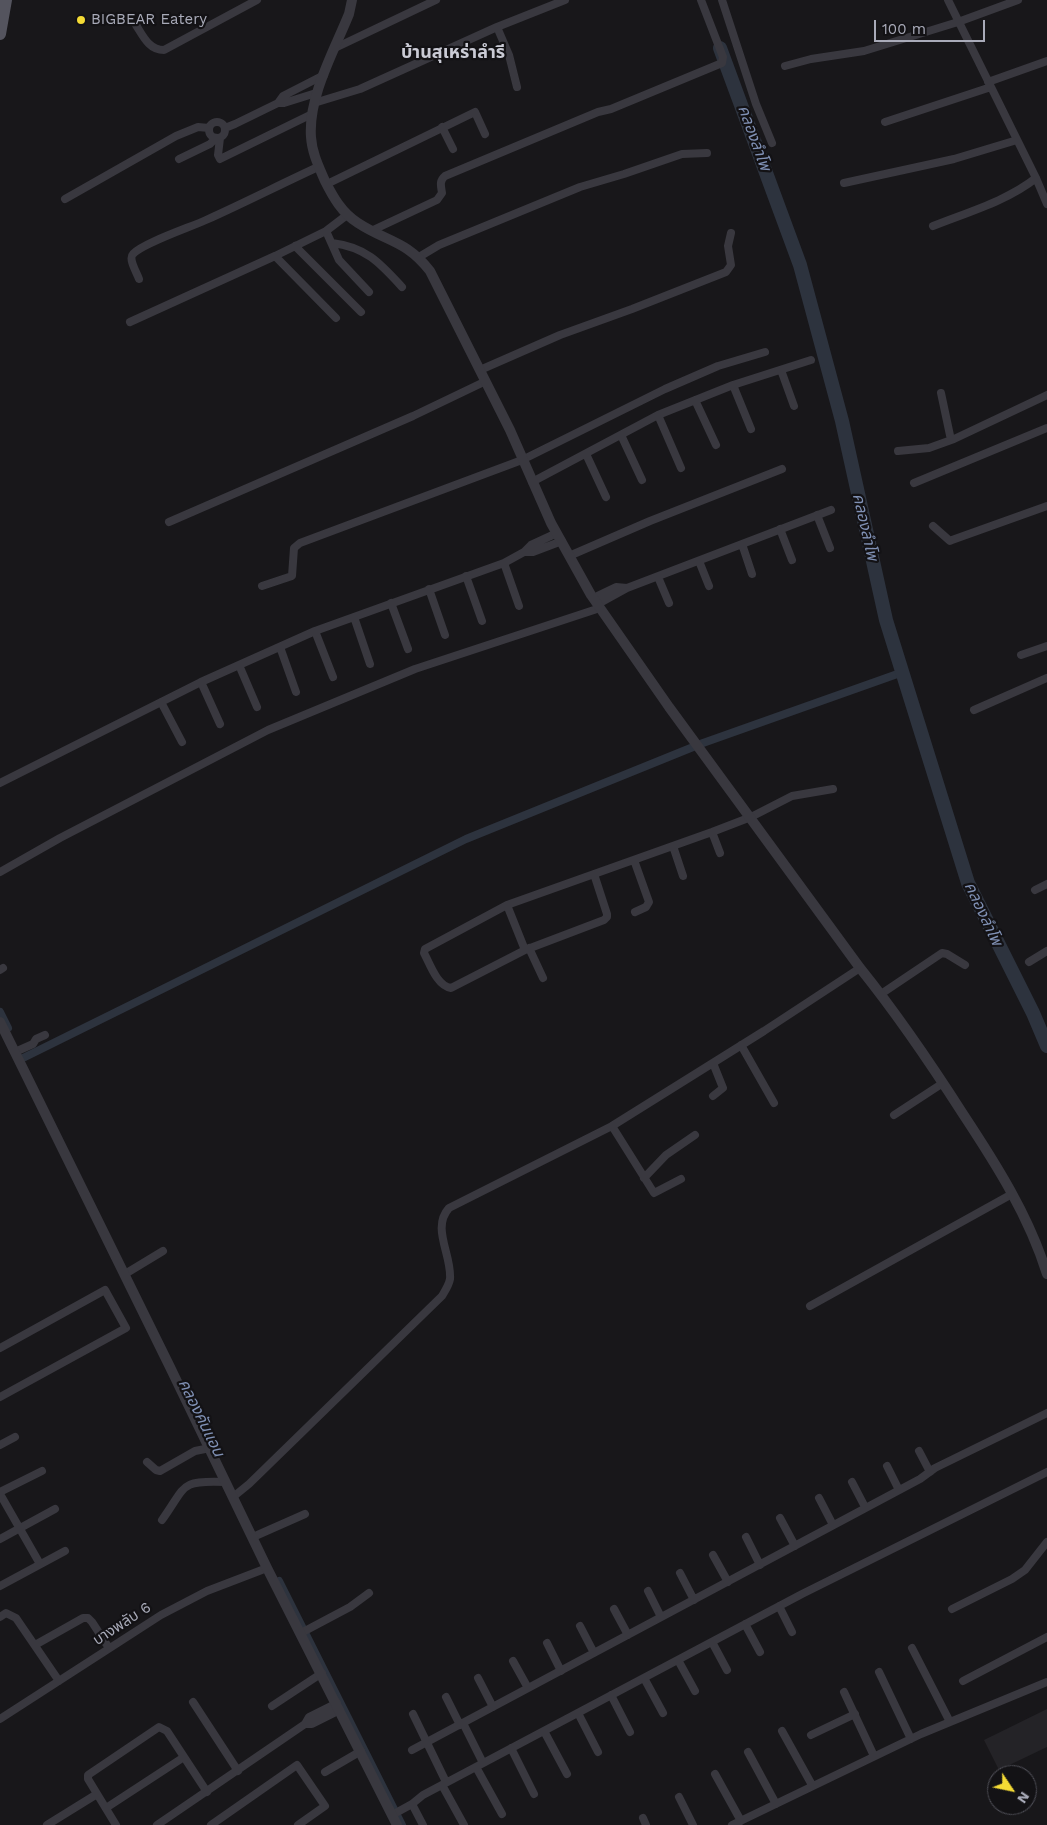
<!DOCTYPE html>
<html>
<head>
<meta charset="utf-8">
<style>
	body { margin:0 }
	#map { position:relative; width:1047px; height:1825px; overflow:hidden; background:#18171a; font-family:"Work Sans",sans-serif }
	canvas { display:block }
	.north { position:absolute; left:987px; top:1765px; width:50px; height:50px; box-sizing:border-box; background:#131215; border:1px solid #4f4f57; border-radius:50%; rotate:124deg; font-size:14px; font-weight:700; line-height:20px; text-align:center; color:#a9abb9 }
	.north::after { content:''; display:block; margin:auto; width:18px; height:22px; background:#f4db35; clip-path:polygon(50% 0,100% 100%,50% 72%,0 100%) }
	.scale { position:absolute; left:874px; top:20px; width:111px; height:22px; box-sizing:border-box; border:2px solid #a9abb9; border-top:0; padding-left:6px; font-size:15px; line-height:18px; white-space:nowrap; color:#a9abb9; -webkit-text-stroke:4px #131215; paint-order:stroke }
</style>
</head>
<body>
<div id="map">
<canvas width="1047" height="1825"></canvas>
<div class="north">N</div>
<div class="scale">100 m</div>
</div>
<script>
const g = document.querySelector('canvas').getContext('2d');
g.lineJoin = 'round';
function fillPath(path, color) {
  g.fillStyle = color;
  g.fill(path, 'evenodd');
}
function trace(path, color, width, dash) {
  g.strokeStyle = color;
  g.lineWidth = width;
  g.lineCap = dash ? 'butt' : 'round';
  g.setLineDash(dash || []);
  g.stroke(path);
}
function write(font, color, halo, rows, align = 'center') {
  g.font = font + ' "Work Sans","Noto Sans Thai",sans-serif';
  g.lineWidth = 4.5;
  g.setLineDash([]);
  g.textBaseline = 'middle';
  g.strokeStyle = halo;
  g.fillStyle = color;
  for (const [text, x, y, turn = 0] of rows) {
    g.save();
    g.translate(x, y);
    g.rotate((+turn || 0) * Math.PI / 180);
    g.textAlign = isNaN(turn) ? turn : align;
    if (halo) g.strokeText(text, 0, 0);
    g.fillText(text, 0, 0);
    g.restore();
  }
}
fillPath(new Path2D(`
	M 1047,1709 L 1047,1747 L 999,1770 L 984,1740 Z`), '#242327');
trace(new Path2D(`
	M 0,1012 L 8,1028
	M 23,1058 L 466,839 L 703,743 L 903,672
	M 279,1581 L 402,1825`), '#2d333e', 8);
trace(new Path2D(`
	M 720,48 L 800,265 L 842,421 L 886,620 L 968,883 L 1033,1013 L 1047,1046`), '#2d333e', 14);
trace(new Path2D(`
	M 722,0 L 756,104 L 772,143
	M 948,0 L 1036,178 L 1047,204
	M 136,25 C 143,36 149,50 164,50 L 257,0
	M 497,27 L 509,55 L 517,87
	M 335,48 L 436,0
	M 785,66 L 811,59 L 864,51 L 958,22 L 1018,0
	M 988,82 L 1047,61
	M 316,93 L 284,103 L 278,103 L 283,96 L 324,75
	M 314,103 L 360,89 L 497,27 L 565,0
	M209 130a8 8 0 1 1 16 0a8 8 0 1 1-16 0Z
	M 885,122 L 991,87
	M 442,127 L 453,149
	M 225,128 L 235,124 L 278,103
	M 220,138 L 218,155 L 220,159 L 312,114
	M 179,159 L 210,144 L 216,138
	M 844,183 L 954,159 L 1017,140
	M 327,184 L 475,112 L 485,134
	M 65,199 L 176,136 L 198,127 L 209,128
	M 933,226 C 968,212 1007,201 1036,178
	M 326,231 L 339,260 L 369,292
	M 371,231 L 437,200 L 442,193 C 441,186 439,181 445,176 L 598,112 L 611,109 L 722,63 L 723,57 L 701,0
	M 332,243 C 366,247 380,263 402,287
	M 295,246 L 361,312
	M 275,256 L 336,318
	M 419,257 L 439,245 L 580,187 L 624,174 L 682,154 L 707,153
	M 139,279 C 137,273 128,259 133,254 C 143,243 191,227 206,220 C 244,203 281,184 318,167
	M 130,322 L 275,256 L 326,231 L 347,215
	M 480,370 L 560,335 L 632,309 L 726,272 L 731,265 L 728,246 L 731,233
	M 781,370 L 794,406
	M 733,385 L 751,429
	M 941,393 L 951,440
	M 695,400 L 716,445
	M 658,415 L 681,468
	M 621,435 L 642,480
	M 898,451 L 929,448 L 954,439 L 1047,395
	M 586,454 L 606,497
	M 532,482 L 658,415 L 733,385 L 811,360
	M 914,483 L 1047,428
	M 817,515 L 830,548
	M 169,522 L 413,416 L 486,381
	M 933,526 L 950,541 L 952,540 L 1047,506
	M 780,529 L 792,560
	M 557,533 L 531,545 L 524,552 L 533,552 L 562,541
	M 742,544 L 752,574
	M 569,556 L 650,521 L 782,469
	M 699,561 L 709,586
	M 504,563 L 519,606
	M 466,576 L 482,621
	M 658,577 L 669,603
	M 262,586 L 292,576 L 294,548 L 300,543 L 522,460 L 665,389 L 718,366 L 765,352
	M 627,588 L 831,510
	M 429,589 L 445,635
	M 593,598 L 616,587 L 627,588 L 598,604
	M 391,603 L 408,649
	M 354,617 L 370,664
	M 315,631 L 333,677
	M 280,647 L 296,692
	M 1021,655 L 1047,646
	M 239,665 L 257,707
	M 201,682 L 220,724
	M 161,702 L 182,742
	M 974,710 L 1047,678
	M 0,783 L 201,682 L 315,631 L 504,563 L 524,552
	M 712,832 L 720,853
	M 673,846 L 683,876
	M 634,860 L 649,902 L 646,907 L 635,912
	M 0,872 L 60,838 L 268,730 L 415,669 L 600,608
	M 594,874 L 607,914 L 607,917 L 604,920 L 525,950 L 451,988 C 437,986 430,964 424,953 L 425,949 L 507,905 L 712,832 L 751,817 L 792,796 L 833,789
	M 1035,890 L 1047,884
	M 507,905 L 525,950
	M 529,948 L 543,978
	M 1029,962 L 1047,951
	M 0,970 L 3,968
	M 881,994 L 942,953 L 947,954 L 965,965
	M 741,1045 L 774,1103
	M 15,1052 L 33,1044 L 36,1039 L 45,1035
	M 713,1063 L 723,1088 L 713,1096
	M 894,1115 L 943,1083
	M 612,1126 L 654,1193 L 681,1179
	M 644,1178 L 666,1155 L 695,1135
	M 125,1274 L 163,1251
	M 810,1306 L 1012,1194
	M 0,1348 L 105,1290 L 126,1328 L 0,1397
	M 0,1445 L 15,1437
	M 919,1451 L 930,1472
	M 147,1462 L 156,1470 L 160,1471 L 195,1451 L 210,1448
	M 887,1466 L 899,1490
	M 852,1482 L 865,1507
	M 0,1492 L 42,1471
	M 0,1494 L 40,1564
	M 233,1497 L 249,1484 L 442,1296 C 445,1291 449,1285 450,1279 C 452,1255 431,1228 449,1208 L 612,1126 L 764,1031 L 860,968
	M 819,1498 L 833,1525
	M 780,1518 L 795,1546
	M 162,1520 C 187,1485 179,1480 226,1482
	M 253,1537 L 305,1514
	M 746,1537 L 760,1565
	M 0,1539 L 55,1509
	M 713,1555 L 728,1582
	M 680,1573 L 694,1600
	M 0,1586 L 65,1551
	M 648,1591 L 661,1617
	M 779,1606 L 792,1632
	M 614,1609 L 628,1635
	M 952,1609 L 1012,1579 L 1025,1570 L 1047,1542
	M 0,1617 L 6,1613 L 16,1618 L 59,1681
	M 745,1624 L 760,1652
	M 580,1626 L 594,1653
	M 301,1633 L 350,1607 L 369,1593
	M 712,1642 L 727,1670
	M 547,1643 L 561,1671
	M 35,1645 L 83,1618 L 88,1618 L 92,1622 L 109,1648
	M 912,1648 L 950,1722
	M 678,1660 L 695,1691
	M 513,1661 L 528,1688
	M 879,1672 L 911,1739
	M 478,1678 L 493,1707
	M 644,1678 L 663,1713
	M 963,1681 L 1047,1637
	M 844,1692 L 874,1756
	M 611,1695 L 630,1732
	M 446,1697 L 460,1725
	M 193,1702 L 238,1771
	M 272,1706 L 322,1673
	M 578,1713 L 598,1752
	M 413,1714 L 446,1782
	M 0,1719 L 161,1615 L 207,1591 L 267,1568
	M 463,1723 L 483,1763
	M 305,1724 L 312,1724 L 340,1710
	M 544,1731 L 567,1774
	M 782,1731 L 812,1785
	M 811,1735 L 855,1714
	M 511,1748 L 534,1794
	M 412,1750 L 920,1479 L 935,1468 L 1047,1413
	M 748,1752 L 776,1804
	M 476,1767 L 502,1814
	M 325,1772 L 361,1751
	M 715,1774 L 741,1821
	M 442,1785 L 464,1825
	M 679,1797 L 693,1825
	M 412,1804 L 423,1825
	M 106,1808 L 184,1757
	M 392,1815 L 412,1804 L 423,1795 L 802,1594 L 1047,1472
	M 643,1818 L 646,1825
	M 47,1825 L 97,1794
	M 116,1825 L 88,1779 L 88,1775 L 159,1727 L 167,1731 L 207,1792
	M 157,1825 L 305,1724 L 309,1717 L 337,1703
	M 211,1825 L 297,1765 L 325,1806 L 298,1825
	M 732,1825 L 921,1734 L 1047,1682`), '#39383f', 8);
trace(new Path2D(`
	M 352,0 L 349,14 C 334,51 308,97 311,137 C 312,153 319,167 325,181 C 333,197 342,213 358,223 C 387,242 406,240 430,271 L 510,430 L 551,523 L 591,595 L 669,707 L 860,968 C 897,1014 931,1064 963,1114 C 996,1164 1029,1216 1047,1274
	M 0,1022 L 169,1365 L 267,1568 L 397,1825`), '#39383f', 10);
trace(new Path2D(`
	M 0,34 L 6,0`), '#54545e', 12);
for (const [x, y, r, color] of [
	[81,20,5,"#f4db35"]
]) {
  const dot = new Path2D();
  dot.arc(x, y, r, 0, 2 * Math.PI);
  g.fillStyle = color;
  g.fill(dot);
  trace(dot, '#131215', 2);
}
write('15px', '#a9abb9', '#131215', [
	["BIGBEAR Eatery",91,20]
], 'left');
write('15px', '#a9abb9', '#131215', [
	["บางพลับ 6",122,1624,-33]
]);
write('italic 16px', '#8091b5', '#131215', [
	["คลองลำโพ",754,138,70],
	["คลองลำโพ",865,527,77],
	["คลองลำโพ",983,914,65],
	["คลองคันแอน",201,1418,64]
]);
write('bold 18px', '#cacbd5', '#131215', [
	["บ้านสุเหร่าลำรี",453,53]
]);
</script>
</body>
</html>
